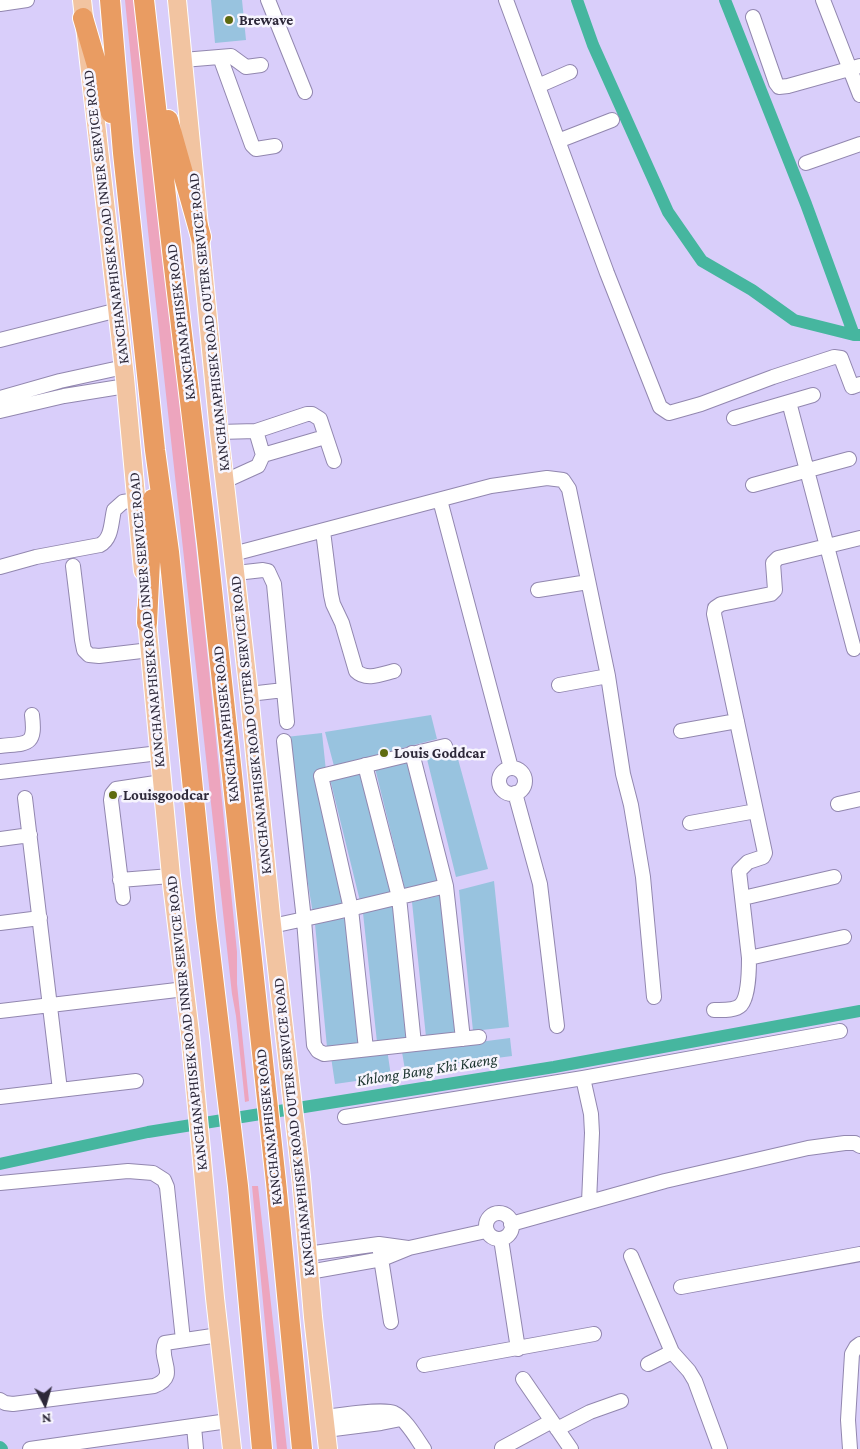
<!DOCTYPE html>
<html>
<head>
<meta charset="utf-8">
<style>
	body { margin:0 }
	#map { position:relative; width:860px; height:1449px; overflow:hidden; background:#d9cefa; font-family:"Crimson Pro",serif }
	canvas { display:block }
	.north { position:absolute; left:20px; top:1379px; width:50px; height:50px; -webkit-text-stroke:4px #f7f5fe; paint-order:stroke; rotate:174deg; font-size:14px; font-weight:700; line-height:20px; text-align:center; color:#2d2839 }
	.north::after { content:''; display:block; margin:auto; width:18px; height:22px; background:#2d2839; clip-path:polygon(50% 0,100% 100%,50% 72%,0 100%) }
</style>
</head>
<body>
<div id="map">
<canvas width="860" height="1449"></canvas>
<div class="north">N</div>
</div>
<script>
const g = document.querySelector('canvas').getContext('2d');
g.lineJoin = 'round';
function fillPath(path, color) {
  g.fillStyle = color;
  g.fill(path, 'evenodd');
}
function trace(path, color, width, dash) {
  g.strokeStyle = color;
  g.lineWidth = width;
  g.lineCap = dash ? 'butt' : 'round';
  g.setLineDash(dash || []);
  g.stroke(path);
}
function write(font, color, halo, rows, align = 'center') {
  g.font = font + ' "Crimson Pro",serif';
  g.lineWidth = 5;
  g.setLineDash([]);
  g.textBaseline = 'middle';
  g.strokeStyle = halo;
  g.fillStyle = color;
  for (const [text, x, y, turn = 0] of rows) {
    g.save();
    g.translate(x, y);
    g.rotate((+turn || 0) * Math.PI / 180);
    g.textAlign = isNaN(turn) ? turn : align;
    if (halo) g.strokeText(text, 0, 0);
    g.fillText(text, 0, 0);
    g.restore();
  }
}
fillPath(new Path2D(`
	M 125,0 L 137,0 L 209,669 L 237,952 L 237,984 L 249,1101 L 245,1102 L 236,1016 L 232,994 L 148,231 Z
	M 252,1186 L 258,1186 L 287,1449 L 277,1449 Z`), '#eda5be');
trace(new Path2D(`
	M 577,0 L 593,45 L 668,212 L 702,261 L 752,290 L 794,320 L 854,335
	M 725,0 L 806,204 L 854,335 L 860,335
	M 0,1164 L 148,1132 L 554,1067 L 860,1011
	M 0,1447 L 2,1449`), '#46b69f', 12);
fillPath(new Path2D(`
	M 211,0 L 242,0 L 246,40 L 215,43 Z
	M 431,715 L 437,739 L 334,766 L 325,732 Z
	M 322,733 L 326,771 L 315,772 L 348,905 L 313,914 L 290,774 L 286,737 Z
	M 455,748 L 488,869 L 456,877 L 426,755 Z
	M 410,760 L 440,882 L 405,890 L 375,768 Z
	M 364,771 L 394,893 L 360,901 L 330,779 Z
	M 494,881 L 509,1027 L 473,1031 L 459,890 Z
	M 447,894 L 461,1033 L 426,1037 L 412,902 Z
	M 398,905 L 411,1038 L 377,1042 L 363,913 Z
	M 349,917 L 362,1043 L 327,1047 L 315,924 Z
	M 510,1038 L 512,1056 L 405,1070 L 402,1052 Z
	M 387,1049 L 391,1076 L 335,1084 L 331,1057 Z`), '#98c3df');
const minor = new Path2D(`
	M 268,0 L 305,92
	M 506,0 L 607,273 L 660,407 L 669,413 L 701,404 L 773,377 L 834,357 L 841,358 L 852,387 L 860,384
	M 823,0 L 860,95
	M 0,4 L 27,0
	M 753,17 L 776,83 L 779,87 L 788,86 L 860,66
	M 220,57 L 252,145 L 256,149 L 275,146
	M 183,60 L 231,56 L 246,67 L 261,65
	M 538,86 L 570,72
	M 558,141 L 612,120
	M 806,163 L 860,144
	M 0,340 L 118,310
	M 0,398 L 60,381 L 124,367
	M 789,402 L 854,649
	M 0,411 L 64,396 L 126,386
	M 734,418 L 813,395
	M 256,431 L 307,414 L 312,414 L 320,419 L 334,461
	M 219,432 L 256,431 L 263,455 L 258,466 L 225,481
	M 263,455 L 325,437
	M 753,485 L 849,459
	M 440,500 L 511,768
	M 323,531 L 331,595 L 333,604 L 342,623 L 356,671 C 366,681 382,674 394,671
	M 233,554 L 491,486 L 547,478 L 563,480 L 569,489 L 608,676 L 623,774 L 631,805 L 643,877 L 654,997
	M 73,566 L 82,640 L 84,650 L 89,655 L 99,656 L 150,650
	M 0,567 L 36,557 L 100,545 C 112,539 111,522 114,510 L 123,502 L 136,500
	M 236,573 L 263,570 L 268,571 L 274,584 L 287,722
	M 538,590 L 588,582
	M 559,685 L 608,676
	M 249,694 L 284,690
	M 681,731 L 737,721
	M 284,741 L 304,920 L 314,1045 L 318,1051 L 324,1054 L 479,1037
	M 0,746 C 27,743 36,747 32,715
	M 412,753 L 446,886 L 463,1039
	M 365,765 L 399,897 L 414,1044
	M499 781a13 13 0 1 1 26 0a13 13 0 1 1-26 0Z
	M 0,772 L 159,753
	M 515,793 L 540,884 L 557,1026
	M 25,798 L 60,1090
	M 838,804 L 860,799
	M 690,823 L 756,811
	M 0,839 L 30,835
	M 120,880 L 171,876
	M 123,898 L 111,800 L 112,794 L 116,789 L 162,782
	M 743,898 L 834,877
	M 0,923 L 40,918
	M 272,926 L 337,912 L 446,886
	M 749,958 L 844,937
	M 714,1010 C 722,1010 735,1011 741,1005 C 749,996 749,969 749,958 L 739,871 L 748,862 L 763,857 L 765,853 L 714,614 L 715,608 L 721,604 L 771,594 L 775,590 L 773,563 L 778,558 L 860,538
	M 0,1011 L 185,989
	M 366,1049 L 351,909 L 321,776 L 445,746
	M 583,1078 L 591,1114 L 592,1133 L 589,1202
	M 0,1097 L 136,1081
	M 345,1117 L 583,1078 L 840,1031
	M 0,1183 L 128,1171 L 153,1173 L 164,1180 L 167,1187 L 183,1340
	M486 1226a13 13 0 1 1 26 0a13 13 0 1 1-26 0Z
	M 511,1224 L 665,1181 L 808,1148 L 845,1143 L 855,1143 L 860,1146
	M 501,1239 L 518,1349
	M 380,1252 L 391,1322
	M 307,1254 L 379,1244 L 408,1248
	M 631,1256 L 672,1352 L 689,1371 L 695,1381 L 720,1449
	M 309,1272 L 382,1259 L 409,1248 L 486,1231
	M 681,1287 L 860,1254
	M 648,1364 L 672,1352
	M 424,1365 L 594,1334
	M 523,1379 L 571,1449
	M 0,1400 L 5,1403 L 13,1404 L 154,1386 C 180,1376 158,1360 165,1343 L 219,1335
	M 325,1417 C 339,1415 384,1408 394,1413 C 405,1418 417,1439 424,1449
	M 194,1426 L 196,1449
	M 557,1429 L 590,1412 L 621,1401
	M 326,1430 L 381,1423 L 401,1419
	M 502,1448 L 552,1421
	M 30,1449 L 228,1421
	M 850,1449 L 848,1420 L 852,1354 L 856,1347 L 860,1344`);
const major = new Path2D(`
	M 82,0 L 125,378 L 143,571
	M 177,0 L 219,432 L 249,694 L 271,916 L 301,1177 L 313,1317 L 328,1449
	M 146,610 L 171,876 L 190,1033 L 215,1298 L 232,1449`);
const highway = new Path2D(`
	M 110,0 L 123,153 L 147,375 L 155,450 L 169,552 L 206,918 L 238,1186 L 262,1449
	M 144,0 L 173,259 L 207,543 L 276,1182 L 302,1449
	M 83,18 L 111,113
	M 168,120 L 201,237
	M 147,623 L 153,499`);
trace(minor, '#9287af', 16);
trace(major, '#fff', 20);
trace(highway, '#fff', 22);
trace(minor, '#fff', 14);
trace(major, '#f2c4a1', 18);
trace(highway, '#e99c62', 20);
for (const [x, y, r, color] of [
	[229,20,5,"#5e6a10"],
	[384,753,5,"#5e6a10"],
	[113,795,5,"#5e6a10"]
]) {
  const dot = new Path2D();
  dot.arc(x, y, r, 0, 2 * Math.PI);
  g.fillStyle = color;
  g.fill(dot);
  trace(dot, '#f7f5fe', 2);
}
write('bold 15px', '#2d2839', '#f7f5fe', [
	["Brewave",239,20],
	["Louis Goddcar",394,753],
	["Louisgoodcar",123,795]
], 'left');
write('15px', '#2d2839', '#f7f5fe', [
	["KANCHANAPHISEK ROAD INNER SERVICE ROAD",106,217,-97],
	["KANCHANAPHISEK ROAD",181,322,-97],
	["KANCHANAPHISEK ROAD OUTER SERVICE ROAD",209,322,-96],
	["KANCHANAPHISEK ROAD INNER SERVICE ROAD",147,620,-95],
	["KANCHANAPHISEK ROAD",226,724,-96],
	["KANCHANAPHISEK ROAD OUTER SERVICE ROAD",251,725,-96],
	["KANCHANAPHISEK ROAD INNER SERVICE ROAD",187,1023,-96],
	["KANCHANAPHISEK ROAD",269,1127,-96],
	["KANCHANAPHISEK ROAD OUTER SERVICE ROAD",294,1127,-96]
]);
write('italic 16px', '#1c352f', '#f7f5fe', [
	["Khlong Bang Khi Kaeng",427,1070,-9]
]);
</script>
</body>
</html>
